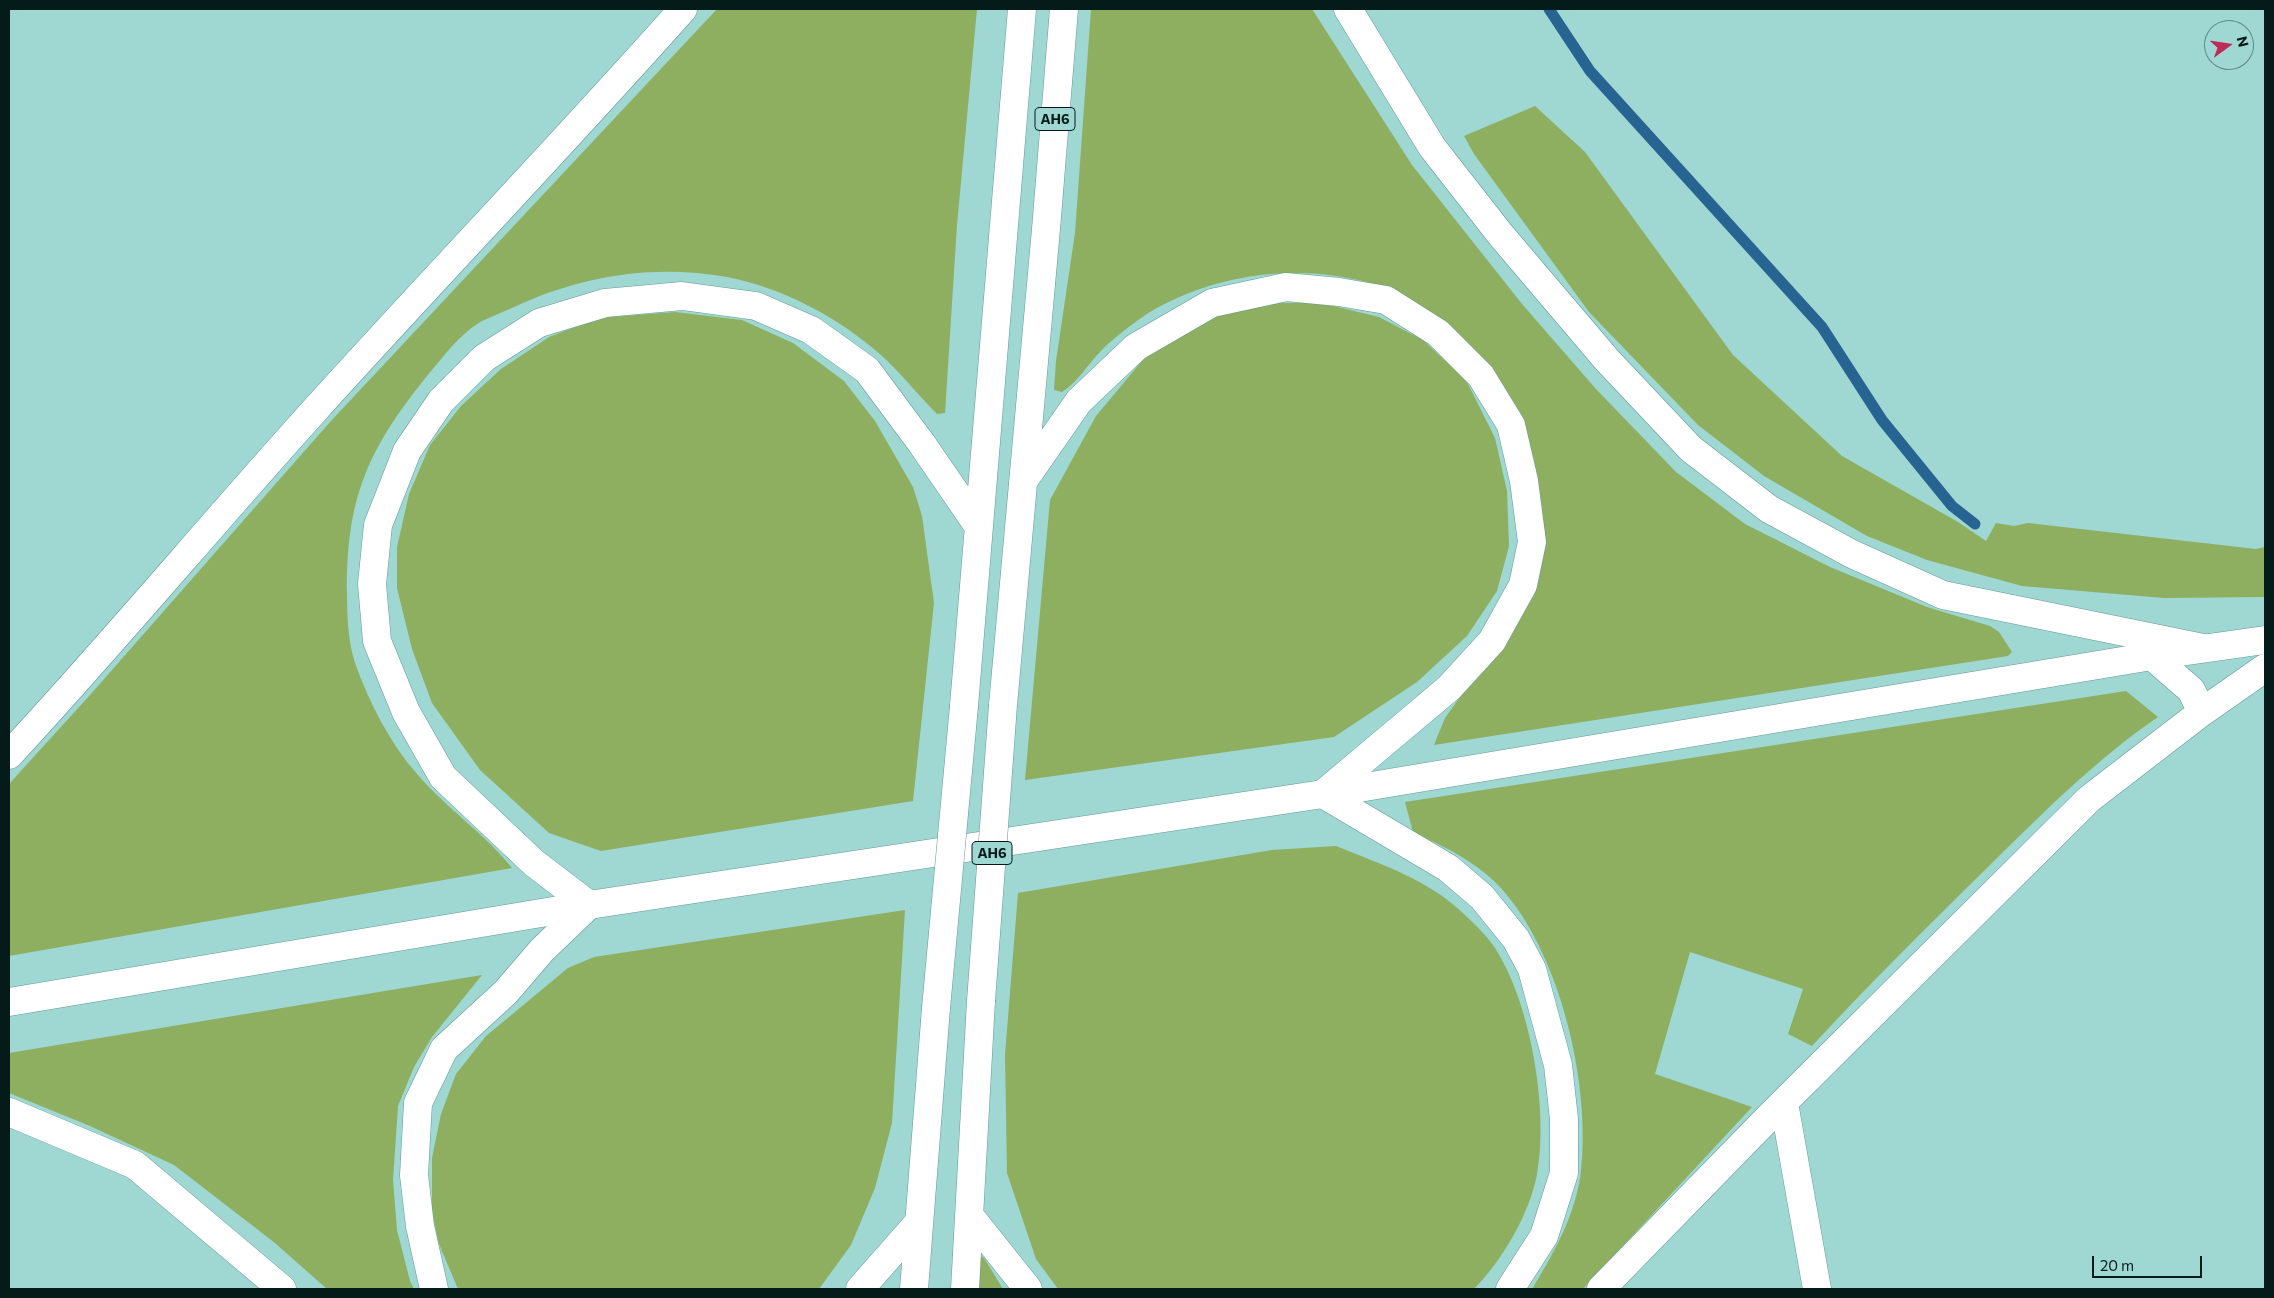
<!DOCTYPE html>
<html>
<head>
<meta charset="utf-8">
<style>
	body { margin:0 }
	#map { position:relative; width:2274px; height:1298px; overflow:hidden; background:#9fd7d2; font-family:Commissioner,sans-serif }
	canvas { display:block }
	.frame { position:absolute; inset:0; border:10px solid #051b1a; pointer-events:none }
	.north { position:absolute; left:2204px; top:20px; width:50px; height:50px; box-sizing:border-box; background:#9fd7d2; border:1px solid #618c88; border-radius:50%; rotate:76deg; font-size:14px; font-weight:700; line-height:20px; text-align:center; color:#051b1a }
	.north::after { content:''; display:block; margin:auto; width:18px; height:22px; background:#bb2c58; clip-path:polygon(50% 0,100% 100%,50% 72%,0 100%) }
	.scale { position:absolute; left:2092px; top:1256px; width:110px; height:22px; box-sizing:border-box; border:2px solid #051b1a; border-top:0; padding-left:6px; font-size:15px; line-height:18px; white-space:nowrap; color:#051b1a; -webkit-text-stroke:4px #9fd7d2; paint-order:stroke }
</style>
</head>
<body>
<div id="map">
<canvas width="2274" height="1298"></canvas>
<div class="frame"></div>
<div class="north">N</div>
<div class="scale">20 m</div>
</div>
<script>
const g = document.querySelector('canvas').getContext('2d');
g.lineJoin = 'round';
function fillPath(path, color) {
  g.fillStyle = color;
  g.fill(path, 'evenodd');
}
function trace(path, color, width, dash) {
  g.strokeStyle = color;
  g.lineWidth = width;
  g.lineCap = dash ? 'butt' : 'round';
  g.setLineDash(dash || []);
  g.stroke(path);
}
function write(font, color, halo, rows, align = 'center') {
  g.font = font + ' Commissioner,sans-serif';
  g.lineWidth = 5;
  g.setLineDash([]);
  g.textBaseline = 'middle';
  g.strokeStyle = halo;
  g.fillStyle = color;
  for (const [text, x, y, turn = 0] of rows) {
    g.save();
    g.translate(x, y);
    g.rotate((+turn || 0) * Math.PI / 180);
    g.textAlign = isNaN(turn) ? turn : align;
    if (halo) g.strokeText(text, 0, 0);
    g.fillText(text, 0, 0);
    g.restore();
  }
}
fillPath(new Path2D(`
	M 717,9 L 977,9 L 957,225 L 945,413 L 937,414 C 918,395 901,373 881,355 C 838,317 783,288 727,277 C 652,264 580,276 512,308 C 501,313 490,317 480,322 C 459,335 443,357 427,376 C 368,449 346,498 347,594 C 347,616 348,641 355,663 C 369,702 389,742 417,774 C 446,808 484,833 512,868 L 9,956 L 9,784 L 90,695 L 330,422 Z
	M 1091,9 L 1312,9 L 1412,165 L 1522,304 L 1596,389 L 1676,472 L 1745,524 L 1830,567 L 1927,607 L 1990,626 L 1999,632 L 2012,652 L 2008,656 L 1434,745 L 1445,718 L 1460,697 L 1504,648 L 1534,595 L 1543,556 L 1542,518 L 1454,330 C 1432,314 1408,295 1383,287 C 1309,262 1223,271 1155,309 C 1141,317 1112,339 1101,351 C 1088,364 1078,382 1062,392 L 1054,390 L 1056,361 L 1075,233 Z
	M 1535,106 L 1585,152 L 1733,355 L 1842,456 L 1958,522 L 1986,541 L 1996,523 L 2014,526 L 2028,523 L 2256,549 L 2265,547 L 2265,597 L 2164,598 L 2022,586 L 1927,560 L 1867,536 L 1764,476 L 1698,425 L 1589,312 L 1474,154 L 1464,136 Z
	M 1276,303 L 1321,303 L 1379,317 L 1423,340 L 1466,380 L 1495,438 L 1507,491 L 1509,546 L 1497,591 L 1467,636 L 1417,682 L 1334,737 L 1025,780 L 1050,500 L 1096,416 L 1147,355 L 1218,312 Z
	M 675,312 L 742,320 L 793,343 L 844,381 L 875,421 L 913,487 L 922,516 L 934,603 L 913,801 L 601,851 L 549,833 L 480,770 L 432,703 L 412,649 L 397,588 L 397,547 L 409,494 L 430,445 L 461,406 L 501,369 L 549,337 L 599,318 Z
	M 2126,691 L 2158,717 C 2095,760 2042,814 1988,867 C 1928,926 1869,984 1812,1046 L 1788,1034 L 1803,989 L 1690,952 L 1655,1074 L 1752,1107 L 1583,1289 L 1532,1289 C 1554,1253 1576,1214 1581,1171 C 1591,1084 1560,951 1499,886 C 1475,861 1445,847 1413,832 L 1405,802 Z
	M 1336,846 C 1383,865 1430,880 1466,916 C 1477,926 1491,940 1498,953 C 1531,1007 1549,1112 1537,1174 C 1530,1213 1502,1261 1474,1289 L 1058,1289 L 1036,1259 L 1007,1173 L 1005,1055 L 1018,893 L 1272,850 Z
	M 905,910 L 892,1123 L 875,1188 L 851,1245 L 819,1289 L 458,1289 L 439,1244 L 432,1211 L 432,1158 L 441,1114 L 456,1074 L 486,1036 L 568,968 L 594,957 Z
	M 482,975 L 432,1037 L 414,1067 L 398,1106 L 393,1180 L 397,1230 L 410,1281 L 414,1289 L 327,1289 L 275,1243 L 174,1165 L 90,1126 L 9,1093 L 9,1053 Z
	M 977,1254 L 984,1258 L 1003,1289 L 970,1289 Z`), '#8daf5f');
trace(new Path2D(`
	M 1549,9 L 1590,71 L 1822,327 L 1882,420 L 1952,506 L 1975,524`), '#276492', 11);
const minor = new Path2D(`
	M 1784,1103 L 1817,1289`);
const major = new Path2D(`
	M 9,1002 L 589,905 L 1323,794 L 2152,656 L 2265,640`);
const highway = new Path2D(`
	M 1348,9 L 1432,147 L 1500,234 L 1607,360 L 1691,449 L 1769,509 L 1852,554 L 1943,595 L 2203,648
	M 1024,480 L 1079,401 L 1136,347 L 1212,303 L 1286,287 L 1339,292 L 1386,300 L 1438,333 L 1481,376 L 1511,425 L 1524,481 L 1532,542 L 1523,585 L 1492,641 L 1449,688 L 1323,794 L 1448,868 L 1482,897 L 1516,939 L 1532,969 L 1558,1065 L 1564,1119 L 1564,1173 L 1544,1236 L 1510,1289
	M 2152,656 L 2191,690 L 2202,712
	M 1003,705 L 1046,229 L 1064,9
	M 964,706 L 1022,9
	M 9,755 C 113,643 211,525 314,411 C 436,276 562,145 683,9
	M 9,1112 L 135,1165 L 282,1289
	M 969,1215 L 1028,1289
	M 434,1289 L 420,1226 L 414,1175 L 418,1103 L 444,1049 L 506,992 L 542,950 L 589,905 L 534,863 L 443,777 L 406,712 L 377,641 L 372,584 L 378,525 L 407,451 L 441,401 L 484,358 L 539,323 L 605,303 L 682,296 L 756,306 L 811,330 L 867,370 L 922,444 L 979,527
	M 860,1289 L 919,1222
	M 914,1289 L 936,1008
	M 965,1289 L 981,1001
	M 1601,1289 L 1770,1116 L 2089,799 L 2202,712 L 2265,668`);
trace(minor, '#639994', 29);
trace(major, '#639994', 29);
trace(highway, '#639994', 29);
trace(minor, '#fff', 28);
trace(major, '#fff', 28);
trace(highway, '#fff', 28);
const highwayBridge = new Path2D(`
	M 981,1001 L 1003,705
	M 936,1008 L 964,706`);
trace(highwayBridge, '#639994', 29, []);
trace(highwayBridge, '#fff', 28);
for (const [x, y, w] of [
	[1055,119,40],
	[992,853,40]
]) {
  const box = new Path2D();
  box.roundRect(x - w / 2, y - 11.5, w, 23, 4);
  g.fillStyle = '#9fd7d2';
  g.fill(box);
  trace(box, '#051b1a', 1);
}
write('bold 14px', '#051b1a', null, [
	["AH6",1055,119],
	["AH6",992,853]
]);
</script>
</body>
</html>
